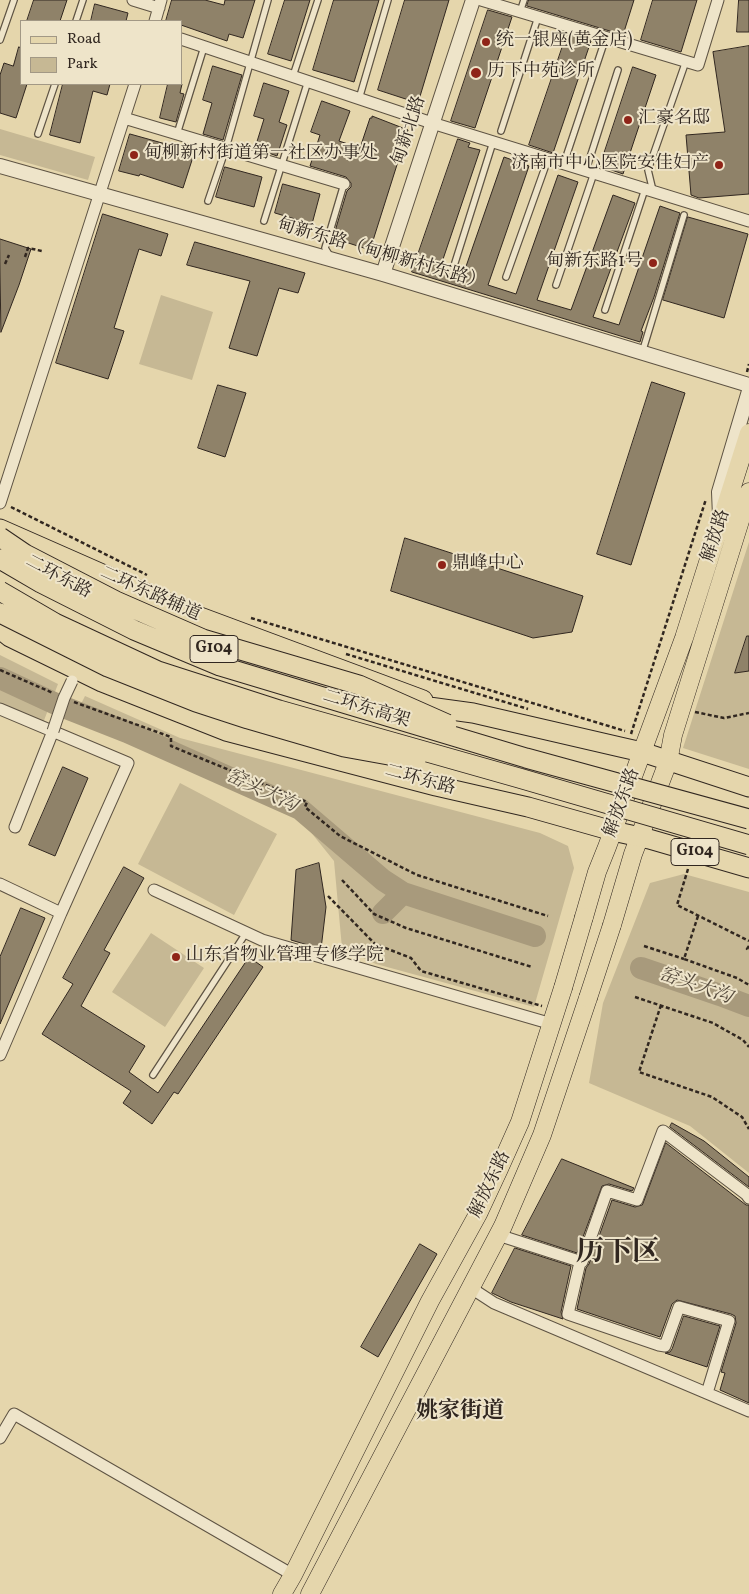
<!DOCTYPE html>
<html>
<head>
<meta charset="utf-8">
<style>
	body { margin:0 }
	#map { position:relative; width:749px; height:1594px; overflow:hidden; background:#e5d6ac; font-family:Vollkorn,serif }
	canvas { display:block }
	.legend { position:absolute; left:20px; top:20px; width:162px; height:65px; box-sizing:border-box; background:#eee4c9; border:1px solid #a29885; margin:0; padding:6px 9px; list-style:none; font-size:15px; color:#312720 }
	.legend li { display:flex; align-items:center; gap:10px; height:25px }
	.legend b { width:25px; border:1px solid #a29885 }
</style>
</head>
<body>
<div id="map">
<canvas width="749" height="1594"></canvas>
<ul class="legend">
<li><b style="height:6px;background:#e5d6ac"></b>Road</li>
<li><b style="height:14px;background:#c6b894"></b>Park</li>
</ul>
</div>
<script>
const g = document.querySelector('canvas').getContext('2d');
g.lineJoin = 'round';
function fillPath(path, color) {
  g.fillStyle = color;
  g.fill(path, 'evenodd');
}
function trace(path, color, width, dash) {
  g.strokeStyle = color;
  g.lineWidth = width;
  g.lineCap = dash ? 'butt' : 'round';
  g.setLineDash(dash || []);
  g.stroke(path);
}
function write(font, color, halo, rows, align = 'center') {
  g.font = font + ' Vollkorn,"Noto Serif SC",serif';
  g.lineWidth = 4;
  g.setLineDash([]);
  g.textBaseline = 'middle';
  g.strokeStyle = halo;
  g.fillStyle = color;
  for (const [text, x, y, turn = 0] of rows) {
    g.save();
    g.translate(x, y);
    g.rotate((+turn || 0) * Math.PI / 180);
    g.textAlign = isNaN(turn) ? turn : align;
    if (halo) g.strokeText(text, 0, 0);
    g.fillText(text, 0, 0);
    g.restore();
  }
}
fillPath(new Path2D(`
	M 0,129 L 95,157 L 88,180 L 0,155 Z
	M 161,295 L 213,312 L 192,380 L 139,364 Z
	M 749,542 L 749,769 L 683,748 Z
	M 0,655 L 58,684 L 43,723 L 0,704 Z
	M 85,696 L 180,738 L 540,833 L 568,846 L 574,868 L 534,1007 L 376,964 L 342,948 L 334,861 L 297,815 L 302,803 L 74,718 Z
	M 180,783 L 277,834 L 234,915 L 138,864 Z
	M 684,874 L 749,892 L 749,1173 L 690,1126 L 589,1083 L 603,1003 L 650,883 Z
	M 151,933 L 204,968 L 165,1027 L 112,992 Z`), '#c6b894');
trace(new Path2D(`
	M 0,678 L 56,704 L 127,732 L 300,809 L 383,880 L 403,893 L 535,936
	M 383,913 L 403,893
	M 641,968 L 720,995 L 749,1006`), '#a89a7c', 22);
const building = new Path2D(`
	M 34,0 L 67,0 L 60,21 L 27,21 Z
	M 172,0 L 205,0 L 224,5 L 225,0 L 255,0 L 243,38 L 229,34 L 227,41 L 181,25 L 181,21 L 166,21 Z
	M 285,0 L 310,0 L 291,61 L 268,54 Z
	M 334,0 L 379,0 L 354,82 L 313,70 Z
	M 405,0 L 449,0 L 418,103 L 378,90 Z
	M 529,0 L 634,0 L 623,35 L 527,6 Z
	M 653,0 L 697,0 L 681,52 L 641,40 Z
	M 739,0 L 749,0 L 749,32 L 737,32 Z
	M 95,4 L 128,13 L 126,21 L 91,21 Z
	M 488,10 L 512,17 L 475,128 L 451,121 Z
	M 567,34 L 591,41 L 553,153 L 529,145 Z
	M 749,46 L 749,194 L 699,198 L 691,195 L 686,135 L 725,132 L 713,52 Z
	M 19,47 L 21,48 L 21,84 L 27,84 L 16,118 L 0,113 L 0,75 L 4,63 L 13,66 Z
	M 213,66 L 242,75 L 223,140 L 203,134 L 212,103 L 203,100 Z
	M 633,67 L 656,75 L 623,174 L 600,166 Z
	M 264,83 L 289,91 L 279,122 L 287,125 L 277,156 L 255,148 L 264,119 L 254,116 Z
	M 63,84 L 110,84 L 107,95 L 93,91 L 80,143 L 50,135 Z
	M 168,84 L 182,84 L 180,93 L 184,94 L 176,122 L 160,118 Z
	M 322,101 L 350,111 L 339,141 L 360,148 L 370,118 L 372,118 L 372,116 L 408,130 L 370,250 L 333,238 L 347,191 L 351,187 L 351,183 L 346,177 L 310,166 L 320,135 L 311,132 Z
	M 130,134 L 173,146 L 172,151 L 193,157 L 183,188 L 140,174 L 139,176 L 119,171 Z
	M 458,139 L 470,143 L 468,147 L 480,150 L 439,271 L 462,278 L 504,157 L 529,166 L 488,285 L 516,294 L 558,175 L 578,182 L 537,300 L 571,310 L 613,195 L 635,203 L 593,317 L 619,325 L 660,206 L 680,213 L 654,297 L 641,331 L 643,332 L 640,342 L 412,272 Z
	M 225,167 L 262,177 L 254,207 L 216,197 Z
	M 283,184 L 320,194 L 312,224 L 275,213 Z
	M 103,214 L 168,234 L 161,256 L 139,249 L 114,328 L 124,331 L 108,379 L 56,363 Z
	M 688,217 L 748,234 L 724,318 L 663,300 Z
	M 0,239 L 31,249 L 19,285 L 1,332 Z
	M 195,242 L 305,273 L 298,293 L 279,288 L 257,356 L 229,348 L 250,281 L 187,265 Z
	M 652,382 L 685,393 L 631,565 L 597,554 Z
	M 218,385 L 246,393 L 225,457 L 198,448 Z
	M 405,538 L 583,596 L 572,632 L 533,638 L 391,591 Z
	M 747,636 L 749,636 L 749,671 L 735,673 Z
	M 63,767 L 88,778 L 55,856 L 29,845 Z
	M 319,863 L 326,907 L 321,949 L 291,940 L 296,870 Z
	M 124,867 L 144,878 L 104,950 L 110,953 L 81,1006 L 145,1046 L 129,1072 L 158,1093 L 249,957 L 263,967 L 178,1094 L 174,1092 L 152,1124 L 123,1103 L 131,1091 L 42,1034 L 73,984 L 63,978 Z
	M 21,908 L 45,918 L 0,1024 L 0,957 Z
	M 672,1123 L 704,1141 L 749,1177 L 749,1187 L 670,1127 Z
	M 666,1143 L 746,1205 L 749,1205 L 749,1403 L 720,1390 L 725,1373 L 721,1372 L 736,1323 L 735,1316 L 731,1314 L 677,1300 L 672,1304 L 660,1337 L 577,1309 L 586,1268 L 589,1264 L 612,1200 L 635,1207 L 642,1205 Z
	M 562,1159 L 634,1188 L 632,1191 L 609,1184 L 602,1186 L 577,1253 L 522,1235 Z
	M 420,1244 L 437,1254 L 378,1357 L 361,1347 Z
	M 515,1248 L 571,1266 L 561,1312 L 563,1319 L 511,1302 L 492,1293 Z
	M 684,1316 L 720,1326 L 707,1367 L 665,1353 L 670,1352 L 672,1349 Z`);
fillPath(building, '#8f8269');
trace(building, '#312720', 1);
const service = new Path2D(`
	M 520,12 L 524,0
	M 76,21 L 83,0
	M 0,40 L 14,0
	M 293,76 L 318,0
	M 359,99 L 388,0
	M 501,131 L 538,17
	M 38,134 L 55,84
	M 177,134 L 204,47
	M 564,163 L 606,37
	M 586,170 L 618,70
	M 653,191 L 648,170 L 686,61
	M 208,201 L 226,148 L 268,0
	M 264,221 L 308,81
	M 330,256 L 325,248 L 344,184
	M 453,269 L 493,142
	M 506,277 L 548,159
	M 556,285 L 594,173
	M 605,310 L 645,189
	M 642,353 L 684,215
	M 153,1075 L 246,933`);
const minor = new Path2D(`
	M 133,0 L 159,8
	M 481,0 L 698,65 L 718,0
	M 155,21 L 161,0
	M 181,39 L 432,123 L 749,221
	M 124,118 L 344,184
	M 0,503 L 135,84
	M 0,709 L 128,763 L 61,913 L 0,884
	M 15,827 L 53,731
	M 154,890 L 262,940 L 552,1024
	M 0,1055 L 61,913
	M 498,1235 L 582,1262 L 607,1191 L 637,1200 L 663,1131 L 746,1194 L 749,1198
	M 580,1262 L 568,1314 L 659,1345 L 665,1346 L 679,1307 L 729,1321 L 707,1393
	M 471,1288 L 494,1303 L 749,1411
	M 0,1438 L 14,1414 L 293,1575`);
const tertiary = new Path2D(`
	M 0,166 L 383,274 L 749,385
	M 383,274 L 473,0
	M 720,516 L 719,492 L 749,391`);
const primary = new Path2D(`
	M 584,917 L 597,872 L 607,847 L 684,638 L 749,433
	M 612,925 L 633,854 L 668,762 L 673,735 L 749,492
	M 282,1594 L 293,1575 L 430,1301 L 478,1214 L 499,1169 L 520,1122 L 563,988
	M 310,1594 L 503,1226 L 542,1135 L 588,998`);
const trunk = new Path2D(`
	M 0,529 L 200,617 L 423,700
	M 0,629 L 10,637 L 102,682 L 226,731 L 436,786 L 528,807 L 613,831 L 649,839 L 749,868
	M 407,704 L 473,713 L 620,747 L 642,752 L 749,787`);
trace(service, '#5e5343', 8);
trace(minor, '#5e5343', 13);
trace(tertiary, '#5e5343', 16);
trace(primary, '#312720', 19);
trace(trunk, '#312720', 21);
trace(new Path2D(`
	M 25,257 L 28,248 L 42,251
	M 5,264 L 9,255
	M 747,372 L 749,364
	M 11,507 L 147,575
	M 251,618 L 625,731
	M 346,654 L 528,709
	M 0,670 L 53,693
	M 74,702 L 171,737 L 171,746 L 307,802 L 305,807 L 340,836 L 417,875 L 548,916
	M 695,712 L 724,718 L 749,713
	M 631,734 L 706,499
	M 688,869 L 677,905 L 749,941
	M 342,880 L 374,914 L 406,928 L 532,967
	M 328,896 L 375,944 L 411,958 L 421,971 L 542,1006
	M 698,916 L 684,959 L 737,978 L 749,985
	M 644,946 L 684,959
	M 749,946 L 747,949 L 749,950
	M 635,997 L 713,1023 L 743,1040 L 749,1047
	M 661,1005 L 639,1072 L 712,1097 L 742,1117 L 749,1129`), '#312720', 2.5, [4, 2.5]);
trace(service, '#eee4c9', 5.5);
trace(minor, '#eee4c9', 11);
trace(tertiary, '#eee4c9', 14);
trace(primary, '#e5d6ac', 18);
trace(trunk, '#e5d6ac', 19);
const minorBridge = new Path2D(`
	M 53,731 L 64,698 L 72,681`);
const primaryBridge = new Path2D(`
	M 563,988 L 584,917
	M 588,998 L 612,925`);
const trunkBridge = new Path2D(`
	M 0,537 L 25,554 L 116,601 L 203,639 L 359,685 L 447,724
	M 0,559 L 41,583 L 134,630 L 220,666 L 526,758 L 749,819
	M 0,591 L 55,623 L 158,671 L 279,710 L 519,778 L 749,845
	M 0,613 L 108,667 L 196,702 L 248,719 L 344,747 L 416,760`);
trace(minorBridge, '#5e5343', 13, []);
trace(primaryBridge, '#312720', 19, []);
trace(trunkBridge, '#312720', 21, []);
trace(minorBridge, '#eee4c9', 11);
trace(primaryBridge, '#e5d6ac', 18);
trace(trunkBridge, '#e5d6ac', 19);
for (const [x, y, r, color] of [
	[486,42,5,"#8f2418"],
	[476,73,6,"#8f2418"],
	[628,120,5,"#8f2418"],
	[134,155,5,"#8f2418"],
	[719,165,5,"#8f2418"],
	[653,263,5,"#8f2418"],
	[442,565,5,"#8f2418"],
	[176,957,5,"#8f2418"]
]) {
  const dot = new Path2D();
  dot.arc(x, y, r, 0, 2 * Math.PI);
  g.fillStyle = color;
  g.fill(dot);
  trace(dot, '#eee4c9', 2);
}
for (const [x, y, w] of [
	[214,649,48],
	[695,852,48]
]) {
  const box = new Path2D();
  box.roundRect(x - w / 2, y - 13.5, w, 27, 4);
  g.fillStyle = '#eee4c9';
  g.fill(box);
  trace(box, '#312720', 1);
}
write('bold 16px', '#312720', null, [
	["G104",214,649],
	["G104",695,852]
]);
write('18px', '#312720', '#eee4c9', [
	["统一银座(黄金店)",496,42],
	["历下中苑诊所",487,73],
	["汇豪名邸",638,120],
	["甸柳新村街道第一社区办事处",144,155],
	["济南市中心医院安佳妇产",709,165,"right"],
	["甸新东路1号",643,263,"right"],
	["鼎峰中心",452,565],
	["山东省物业管理专修学院",186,957]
], 'left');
write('18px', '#312720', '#eee4c9', [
	["甸新北路",410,131,-72],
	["甸新东路（甸柳新村东路）",381,255,16],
	["解放路",717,536,-72],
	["二环东路",58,578,28],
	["二环东路辅道",150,595,24],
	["二环东高架",366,710,17],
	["二环东路",420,781,15],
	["解放东路",623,803,-70],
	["解放东路",491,1185,-64]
]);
write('italic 19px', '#554a3c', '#eee4c9', [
	["窑头大沟",261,792,25],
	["窑头大沟",695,987,19]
]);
write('bold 22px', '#312720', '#eee4c9', [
	["姚家街道",460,1413]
]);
write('bold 28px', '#312720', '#eee4c9', [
	["历下区",618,1255]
]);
</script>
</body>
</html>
